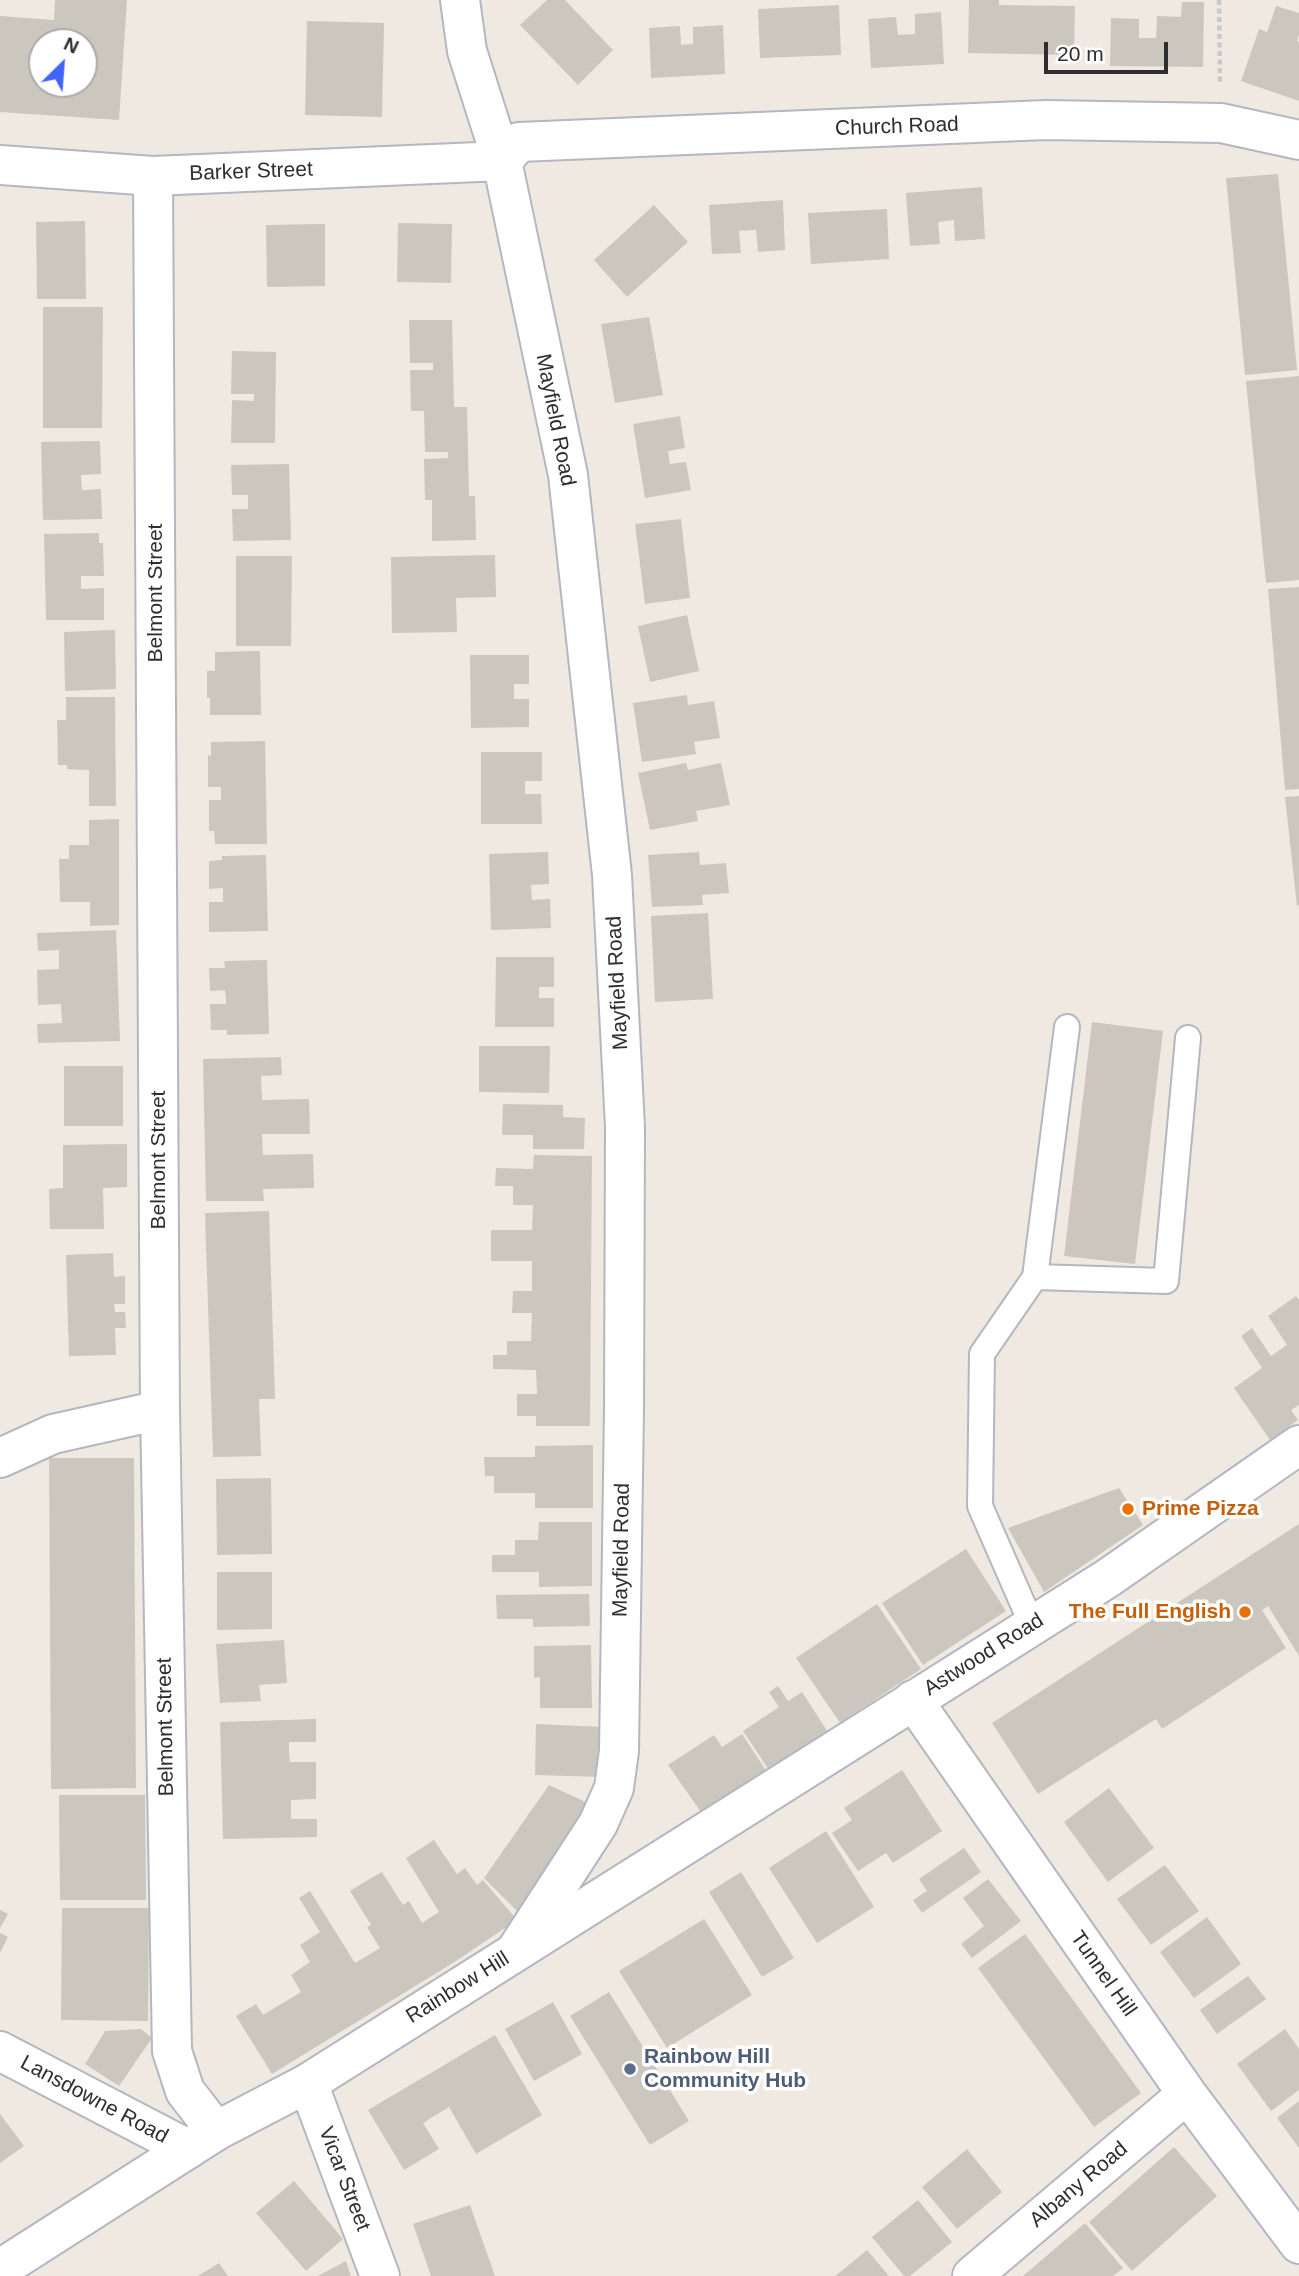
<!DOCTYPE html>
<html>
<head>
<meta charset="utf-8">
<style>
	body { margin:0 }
	#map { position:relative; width:1299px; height:2276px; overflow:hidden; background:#efe9e1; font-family:Arial,sans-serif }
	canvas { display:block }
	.north { position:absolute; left:28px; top:28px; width:70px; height:70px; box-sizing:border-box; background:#fff; border:2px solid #ababab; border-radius:50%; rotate:25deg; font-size:19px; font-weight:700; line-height:28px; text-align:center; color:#2e2e2e }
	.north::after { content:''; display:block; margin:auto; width:24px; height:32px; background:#4264fb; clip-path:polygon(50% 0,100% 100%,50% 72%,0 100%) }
	.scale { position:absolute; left:1044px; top:42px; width:124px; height:32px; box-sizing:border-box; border:4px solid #2e2e2e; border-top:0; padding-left:9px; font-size:21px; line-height:24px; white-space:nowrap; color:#2e2e2e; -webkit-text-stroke:5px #fff; paint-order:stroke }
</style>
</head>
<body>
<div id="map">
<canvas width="1299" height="2276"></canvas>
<div class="north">N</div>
<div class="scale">20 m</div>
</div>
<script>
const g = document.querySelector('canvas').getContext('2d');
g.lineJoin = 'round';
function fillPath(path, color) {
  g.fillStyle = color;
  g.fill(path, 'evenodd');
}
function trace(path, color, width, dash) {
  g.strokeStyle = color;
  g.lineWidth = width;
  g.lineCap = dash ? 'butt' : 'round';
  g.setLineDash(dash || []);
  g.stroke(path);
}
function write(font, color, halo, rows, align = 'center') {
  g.font = font + ' Arial,sans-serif';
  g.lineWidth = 7;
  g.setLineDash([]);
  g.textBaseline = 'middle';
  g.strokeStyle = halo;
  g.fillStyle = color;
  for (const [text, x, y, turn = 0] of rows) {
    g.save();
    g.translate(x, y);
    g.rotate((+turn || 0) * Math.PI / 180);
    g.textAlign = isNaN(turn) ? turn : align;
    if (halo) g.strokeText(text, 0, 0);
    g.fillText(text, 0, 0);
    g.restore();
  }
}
fillPath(new Path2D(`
	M 55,0 L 127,0 L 119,120 L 0,112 L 0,16 L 54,20 ZM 42,42 L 84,42 L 84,84 L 42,84 Z
	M 547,0 L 565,0 L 613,50 L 578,85 L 520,25 Z
	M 969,0 L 999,0 L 999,5 L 1075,6 L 1074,55 L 968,53 Z
	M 1182,2 L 1204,2 L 1203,67 L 1110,66 L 1111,18 L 1139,19 L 1139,38 L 1156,38 L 1157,16 L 1181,17 Z
	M 839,5 L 841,55 L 760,58 L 758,9 Z
	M 1276,6 L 1299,13 L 1299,34 L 1297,41 L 1299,42 L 1299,101 L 1241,81 L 1259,29 L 1267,32 Z
	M 941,12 L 944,64 L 871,68 L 868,19 L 896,17 L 898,35 L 915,34 L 915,14 Z
	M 307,21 L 384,23 L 382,117 L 305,115 Z
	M 723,25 L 725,74 L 651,78 L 649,28 L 680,26 L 681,45 L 693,44 L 693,27 Z
	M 1278,174 L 1297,370 L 1245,375 L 1226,178 Z
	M 982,187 L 985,239 L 955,241 L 954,220 L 938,222 L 940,244 L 910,246 L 906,193 Z
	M 783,200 L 785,250 L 758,252 L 756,230 L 739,231 L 741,253 L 712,254 L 709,205 Z
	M 654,205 L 688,242 L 627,297 L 594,260 Z
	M 887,209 L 889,259 L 811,264 L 808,213 Z
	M 85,221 L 86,299 L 37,299 L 36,222 Z
	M 398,223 L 452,224 L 451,283 L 397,282 Z
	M 325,224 L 325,286 L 267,287 L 266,225 Z
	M 43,307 L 103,307 L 102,428 L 43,428 Z
	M 649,317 L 663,395 L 615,403 L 601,324 Z
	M 409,320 L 452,320 L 454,407 L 467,407 L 469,496 L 475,496 L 476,540 L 432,541 L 432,500 L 425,500 L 424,459 L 448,458 L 448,452 L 425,452 L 424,411 L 411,411 L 410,370 L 433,370 L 433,363 L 410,363 Z
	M 232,351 L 276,352 L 275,443 L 231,443 L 232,400 L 254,401 L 254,394 L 231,394 Z
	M 1299,376 L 1299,580 L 1266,583 L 1246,381 Z
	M 680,416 L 685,448 L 668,451 L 670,464 L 686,462 L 691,490 L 645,498 L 633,424 Z
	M 100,441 L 101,474 L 81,475 L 82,490 L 101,489 L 102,519 L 43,520 L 41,442 Z
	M 289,464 L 291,540 L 233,541 L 232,509 L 248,509 L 248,495 L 232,495 L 231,465 Z
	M 681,519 L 690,598 L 645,604 L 635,524 Z
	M 99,533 L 99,543 L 103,543 L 104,576 L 81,576 L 81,589 L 104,588 L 104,620 L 46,620 L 44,534 Z
	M 495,555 L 496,597 L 456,598 L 457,632 L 392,633 L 391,557 Z
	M 236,556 L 292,556 L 291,646 L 236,646 Z
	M 1299,587 L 1299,789 L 1285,790 L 1268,589 Z
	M 687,615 L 699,671 L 650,682 L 638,626 Z
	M 115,630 L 116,689 L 65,691 L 64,632 Z
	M 260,651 L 261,715 L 210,715 L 210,698 L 207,698 L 207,671 L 215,671 L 215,652 Z
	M 470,655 L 529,655 L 529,684 L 514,684 L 514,699 L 529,699 L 529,727 L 471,728 Z
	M 687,695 L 688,705 L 714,701 L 720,738 L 694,742 L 696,754 L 642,762 L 633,703 Z
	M 66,697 L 115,697 L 116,806 L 89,806 L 89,770 L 67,769 L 67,765 L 58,765 L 57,720 L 66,720 Z
	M 265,741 L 267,844 L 215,844 L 214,831 L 209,831 L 209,800 L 221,800 L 221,787 L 208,787 L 208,755 L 211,756 L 211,742 Z
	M 481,752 L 542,752 L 542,781 L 525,781 L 525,794 L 541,794 L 542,824 L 481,824 Z
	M 686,763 L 688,770 L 721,763 L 730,805 L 696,811 L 698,821 L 650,830 L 638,773 Z
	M 1299,796 L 1299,905 L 1297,906 L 1285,797 Z
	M 119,819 L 119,925 L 90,926 L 90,902 L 60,902 L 59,859 L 69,859 L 69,845 L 89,845 L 89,820 Z
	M 548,852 L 549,884 L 531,885 L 532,900 L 550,899 L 551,928 L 491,930 L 489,854 Z
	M 699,852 L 700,865 L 726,863 L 729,893 L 702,895 L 703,905 L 652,907 L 648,855 Z
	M 266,855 L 268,931 L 209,932 L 209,902 L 223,902 L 223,888 L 209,889 L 209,861 L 222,860 L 222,856 Z
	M 708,913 L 713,999 L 655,1002 L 651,916 Z
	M 116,930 L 120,1041 L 38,1043 L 37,1024 L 62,1023 L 61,1004 L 38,1005 L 37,970 L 59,969 L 59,950 L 38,951 L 37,933 Z
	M 496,957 L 554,957 L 554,987 L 539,987 L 539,998 L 554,998 L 554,1027 L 495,1027 Z
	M 267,960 L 269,1034 L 227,1035 L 227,1030 L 211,1030 L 210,1004 L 226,1004 L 226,999 L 225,990 L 210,991 L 209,968 L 225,968 L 224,961 Z
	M 1092,1022 L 1163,1031 L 1135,1264 L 1064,1256 Z
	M 479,1046 L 550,1046 L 549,1093 L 479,1092 Z
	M 281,1057 L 282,1075 L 261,1076 L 262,1100 L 309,1099 L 310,1134 L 262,1134 L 263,1155 L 313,1154 L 314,1188 L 263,1189 L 264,1201 L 206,1201 L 203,1059 Z
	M 64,1066 L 123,1066 L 123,1126 L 64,1126 Z
	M 503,1104 L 563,1105 L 563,1117 L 585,1118 L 584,1149 L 533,1149 L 533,1135 L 502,1135 Z
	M 127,1144 L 127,1187 L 103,1188 L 104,1229 L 50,1229 L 49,1189 L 63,1188 L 63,1145 Z
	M 534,1155 L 592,1156 L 590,1426 L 536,1426 L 536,1416 L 517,1416 L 517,1394 L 537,1394 L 536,1370 L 493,1369 L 493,1355 L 507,1355 L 507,1341 L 531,1341 L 532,1313 L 512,1313 L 513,1291 L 532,1291 L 532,1261 L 491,1261 L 491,1230 L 532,1230 L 533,1205 L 513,1205 L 513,1186 L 495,1186 L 496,1168 L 533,1169 Z
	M 269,1211 L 275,1399 L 259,1399 L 261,1456 L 213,1457 L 205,1213 Z
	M 113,1253 L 114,1277 L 125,1276 L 125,1304 L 114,1304 L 115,1312 L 125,1312 L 126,1328 L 115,1328 L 116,1355 L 69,1356 L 66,1255 Z
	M 1296,1296 L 1299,1300 L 1299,1405 L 1291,1410 L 1298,1420 L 1270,1440 L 1234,1388 L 1262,1368 L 1241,1336 L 1252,1328 L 1271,1356 L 1287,1345 L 1268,1316 Z
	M 593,1445 L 593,1508 L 535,1508 L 535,1493 L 494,1493 L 494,1476 L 485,1476 L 484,1457 L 535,1457 L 535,1446 Z
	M 49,1458 L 134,1458 L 136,1788 L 51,1789 Z
	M 271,1478 L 272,1554 L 217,1555 L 216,1479 Z
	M 1119,1488 L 1143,1525 L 1044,1592 L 1008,1528 Z
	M 539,1522 L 592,1522 L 592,1586 L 539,1587 L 539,1572 L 492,1572 L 492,1555 L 515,1555 L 515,1540 L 538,1540 Z
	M 1299,1524 L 1299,1656 L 1268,1606 L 1262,1610 L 1286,1648 L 1162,1729 L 1156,1719 L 1038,1794 L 992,1723 Z
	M 966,1549 L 1006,1611 L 923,1665 L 882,1603 Z
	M 217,1572 L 272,1572 L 272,1629 L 217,1630 Z
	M 589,1594 L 590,1626 L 533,1627 L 533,1619 L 497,1619 L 496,1595 Z
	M 877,1604 L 921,1669 L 840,1723 L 796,1658 Z
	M 284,1640 L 287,1683 L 259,1685 L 261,1701 L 220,1703 L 216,1644 Z
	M 591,1645 L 592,1708 L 540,1708 L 540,1677 L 534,1678 L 534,1646 Z
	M 778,1686 L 788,1701 L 802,1692 L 828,1732 L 769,1770 L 743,1731 L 779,1707 L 769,1692 Z
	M 316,1719 L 316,1742 L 289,1742 L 289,1752 L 290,1762 L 316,1762 L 316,1799 L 291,1800 L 291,1819 L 317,1819 L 317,1837 L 223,1839 L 220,1722 Z
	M 536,1724 L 604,1727 L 602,1777 L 535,1775 Z
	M 742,1734 L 767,1772 L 703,1815 L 668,1765 L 714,1735 L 722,1747 Z
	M 902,1770 L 942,1831 L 893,1863 L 886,1853 L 858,1871 L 832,1833 L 852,1820 L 844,1808 Z
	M 549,1785 L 594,1806 L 521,1915 L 484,1878 Z
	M 1109,1788 L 1154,1848 L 1108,1882 L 1064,1822 Z
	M 59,1795 L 145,1795 L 146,1900 L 60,1900 Z
	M 826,1831 L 874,1907 L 817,1943 L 769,1868 Z
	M 434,1840 L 457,1874 L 465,1868 L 477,1885 L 483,1880 L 517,1920 L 456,1961 L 272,2074 L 236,2016 L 256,2004 L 263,2015 L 301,1992 L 291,1975 L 310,1962 L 300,1945 L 320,1932 L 299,1898 L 310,1891 L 355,1963 L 380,1948 L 367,1927 L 371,1925 L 350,1891 L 368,1880 L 382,1872 L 403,1905 L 409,1901 L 422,1923 L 439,1912 L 406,1858 Z
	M 964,1848 L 981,1872 L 922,1913 L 913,1900 L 927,1891 L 919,1879 Z
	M 1165,1865 L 1199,1911 L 1151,1945 L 1117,1899 Z
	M 741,1872 L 794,1958 L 762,1977 L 709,1892 Z
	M 988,1879 L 1021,1921 L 972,1958 L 961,1944 L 984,1926 L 963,1898 Z
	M 62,1908 L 149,1908 L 148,2021 L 61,2020 Z
	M 0,1910 L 8,1914 L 0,1928 Z
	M 1207,1917 L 1241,1964 L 1194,1998 L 1160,1952 Z
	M 704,1919 L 752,1995 L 667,2048 L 619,1971 Z
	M 0,1933 L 8,1937 L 0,1953 Z
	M 1025,1934 L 1141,2093 L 1094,2127 L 978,1968 Z
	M 1248,1976 L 1266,1999 L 1217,2034 L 1200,2010 Z
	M 609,1992 L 689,2121 L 650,2145 L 570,2016 Z
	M 553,2002 L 582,2054 L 534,2081 L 505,2029 Z
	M 141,2029 L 152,2038 L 119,2086 L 85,2064 L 105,2031 Z
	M 1285,2029 L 1299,2049 L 1299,2090 L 1271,2111 L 1237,2064 Z
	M 495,2035 L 542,2115 L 476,2154 L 449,2107 L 423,2123 L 439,2149 L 404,2170 L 368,2110 Z
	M 1299,2101 L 1299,2148 L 1277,2118 Z
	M 0,2114 L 24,2146 L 0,2163 Z
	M 1174,2147 L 1217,2196 L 1132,2271 L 1089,2222 Z
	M 967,2149 L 1002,2192 L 957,2229 L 922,2187 Z
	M 294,2181 L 343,2239 L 306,2271 L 256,2213 Z
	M 918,2200 L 952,2242 L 910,2276 L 904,2276 L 872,2237 Z
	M 470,2205 L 495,2276 L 431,2276 L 413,2224 Z
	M 1085,2223 L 1123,2268 L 1113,2276 L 1023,2276 Z
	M 867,2250 L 889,2276 L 835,2276 L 845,2268 Z
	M 346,2261 L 351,2276 L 318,2276 Z
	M 219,2263 L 228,2276 L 198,2276 Z`), '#cbc7bf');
const service = new Path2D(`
	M 1035,1277 L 1166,1281 L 1188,1038
	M 1032,1625 L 980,1506 L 982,1354 L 1035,1277 L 1067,1027`);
const minor = new Path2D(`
	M 460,0 L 467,51 L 502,161 L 568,475 L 612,875 L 625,1127 L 624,1408 L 619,1751 L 614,1788 L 598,1824 L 515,1952
	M 502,161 L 519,142 L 1046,120 L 1221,123 L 1299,140
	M 0,165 L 153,176 L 502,161
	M 153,176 L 160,1410 L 172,2051 L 185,2091 L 216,2131
	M 0,1458 L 53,1434 L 160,1410
	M 913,1700 L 1187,2094 L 1299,2244
	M 0,2051 L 188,2149
	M 308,2083 L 380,2276
	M 972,2276 L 1187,2094`);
const secondary = new Path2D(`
	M 0,2269 L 216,2131 L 308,2083 L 1108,1578 L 1299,1445`);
trace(service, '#b4b7c1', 28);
trace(minor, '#b4b7c1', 42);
trace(secondary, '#b4b7c1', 42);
trace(new Path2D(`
	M 1219,0 L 1220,83`), '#c9c9c9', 4.5, [5, 3.5]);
trace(service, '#fff', 24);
trace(minor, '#fff', 38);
trace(secondary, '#fff', 38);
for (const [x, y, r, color] of [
	[1128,1509,7,"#e8710a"],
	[1245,1612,7,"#e8710a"],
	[630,2069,7,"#5c6f8a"]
]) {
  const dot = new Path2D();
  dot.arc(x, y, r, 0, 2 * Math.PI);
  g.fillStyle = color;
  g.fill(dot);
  trace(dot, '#fff', 2.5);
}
write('21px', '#2e2e2e', '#fff', [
	["Church Road",897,127,-2],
	["Barker Street",251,172,-2],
	["Mayfield Road",555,420,79],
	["Belmont Street",156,593,-90],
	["Mayfield Road",618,983,-93],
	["Belmont Street",159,1160,-90],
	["Mayfield Road",622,1550,-89],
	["Astwood Road",984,1655,-32],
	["Belmont Street",166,1727,-91],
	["Tunnel Hill",1103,1974,55],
	["Rainbow Hill",458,1988,-32],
	["Lansdowne Road",94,2100,28],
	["Vicar Street",344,2179,69],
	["Albany Road",1079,2185,-40]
]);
write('bold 21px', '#c56008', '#fff', [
	["Prime Pizza",1142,1509],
	["The Full English",1231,1612,"right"]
], 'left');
write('bold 21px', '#4e5e75', '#fff', [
	["Rainbow Hill",644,2057],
	["Community Hub",644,2081]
], 'left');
</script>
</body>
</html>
